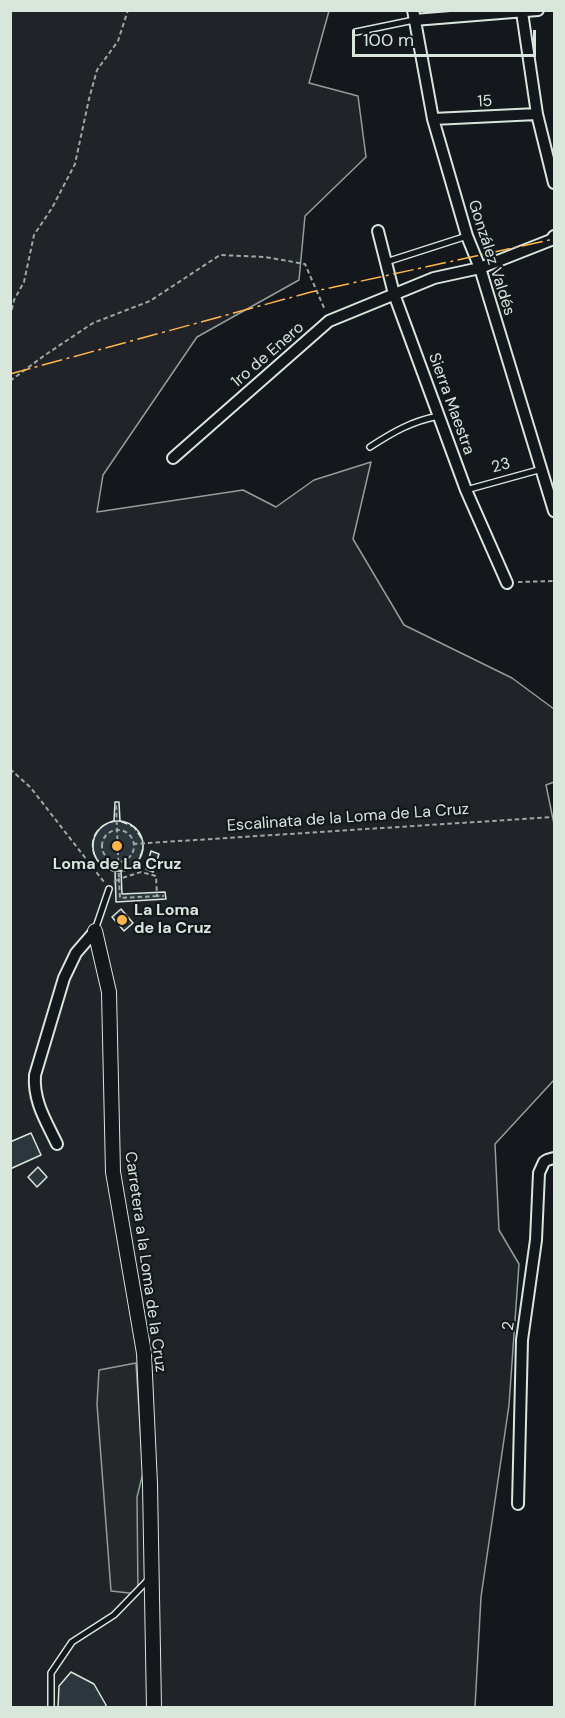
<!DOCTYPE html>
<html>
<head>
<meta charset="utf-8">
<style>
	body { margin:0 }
	#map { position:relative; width:565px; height:1718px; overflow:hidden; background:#14181c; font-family:"DM Sans",sans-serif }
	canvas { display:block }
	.frame { position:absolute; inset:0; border:12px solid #d8e6dc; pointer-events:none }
	.scale { position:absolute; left:352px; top:30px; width:184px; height:27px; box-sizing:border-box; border:3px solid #d8e6dc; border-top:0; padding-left:8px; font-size:18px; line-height:21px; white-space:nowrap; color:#d8e6dc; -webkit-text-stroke:4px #14181c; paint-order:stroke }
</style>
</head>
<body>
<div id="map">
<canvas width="565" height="1718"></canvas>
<div class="frame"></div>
<div class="scale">100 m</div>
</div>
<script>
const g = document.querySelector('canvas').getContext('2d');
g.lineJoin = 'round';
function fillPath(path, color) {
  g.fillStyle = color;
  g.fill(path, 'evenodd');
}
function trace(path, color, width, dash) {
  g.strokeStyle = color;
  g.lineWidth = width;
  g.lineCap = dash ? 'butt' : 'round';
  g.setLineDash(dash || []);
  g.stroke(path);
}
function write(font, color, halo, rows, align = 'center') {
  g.font = font + ' "DM Sans",sans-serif';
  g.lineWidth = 4.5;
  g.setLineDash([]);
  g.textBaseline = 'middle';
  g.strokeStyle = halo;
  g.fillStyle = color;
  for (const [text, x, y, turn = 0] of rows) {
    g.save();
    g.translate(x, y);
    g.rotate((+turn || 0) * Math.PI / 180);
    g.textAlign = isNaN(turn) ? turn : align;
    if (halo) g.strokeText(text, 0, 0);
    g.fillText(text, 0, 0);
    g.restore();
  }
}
const green = new Path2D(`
	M 11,11 L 329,11 L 309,83 L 358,96 L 366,157 L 305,216 L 299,280 L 197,337 L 103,475 L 97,512 L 243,490 L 276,507 L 314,480 L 371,462 L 353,539 L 404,625 L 512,678 L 554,709 L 554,782 L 546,785 L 554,824 L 554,1080 L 495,1144 L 499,1230 L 519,1264 L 509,1405 L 481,1597 L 475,1707 L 11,1708 Z`);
fillPath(green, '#202428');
trace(green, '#939e99', 1.5);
const parking = new Path2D(`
	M93 846a25 25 0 1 1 50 0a25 25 0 1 1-50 0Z
	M 136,1363 L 143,1473 L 137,1497 L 138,1594 L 111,1591 L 97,1404 L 99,1370 Z`);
fillPath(parking, '#24282b');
trace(parking, '#939e99', 1.5);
const building = new Path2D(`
	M 115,802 L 119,802 L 120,821 L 114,821 Z
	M93 846a25 25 0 1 1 50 0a25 25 0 1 1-50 0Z
	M 151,851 L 159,854 L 157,860 L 161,861 L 159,866 L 155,865 L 153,872 L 146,869 Z
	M 115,871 L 121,871 L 122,894 L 165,892 L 166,899 L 116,902 Z
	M 121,909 L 133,923 L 124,931 L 112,917 Z
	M 31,1133 L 41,1155 L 10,1169 L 10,1142 Z
	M 38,1167 L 47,1177 L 37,1187 L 28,1177 Z
	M 71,1672 L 94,1684 L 106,1705 L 105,1708 L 58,1708 L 59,1686 Z`);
fillPath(building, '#2c363c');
trace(building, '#d8e6dc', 1.5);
const service = new Path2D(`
	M 356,32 L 414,20
	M 386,262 L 467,236
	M 370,447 C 393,432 412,421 439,416
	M 466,490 L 542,469
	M 95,930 L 109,889
	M 51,1708 L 51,1673 L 72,1642 L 114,1615 L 149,1579`);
const minor = new Path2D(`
	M 413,10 L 433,119 L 467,236 L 480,268 L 554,511
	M 522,12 L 537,114 L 554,183
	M 414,20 L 538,10
	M 433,119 L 537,114
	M 378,231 L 394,294 L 466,490 L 507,583
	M 173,458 L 329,321 L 434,278 L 480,268 L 551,240 L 554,236
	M 57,1144 C 46,1121 33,1101 35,1075 L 64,978 L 76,953 L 95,931
	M 518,1504 L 522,1340 L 536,1240 L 539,1173 L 544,1162 L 547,1160 L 554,1158`);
const tertiary = new Path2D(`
	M 95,931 L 109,992 L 113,1172 L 144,1353 L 150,1484 L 154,1708`);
trace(service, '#d8e6dc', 8);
trace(minor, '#d8e6dc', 14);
trace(tertiary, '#d8e6dc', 16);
trace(new Path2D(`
	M 10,317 L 14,300 L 24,282 L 34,235 L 52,208 L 75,164 L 89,99 L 97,70 L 118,41 L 128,10
	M 10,381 L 45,355 L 93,323 L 150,301 L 220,255 L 265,257 L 305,264 L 325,310
	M 518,582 L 554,581
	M 10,769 L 31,788 L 104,882
	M102 846a16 16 0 1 1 32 0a16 16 0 1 1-32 0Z
	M 133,844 L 554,817
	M 114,882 L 119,879 L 116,805
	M 157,896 L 120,898 L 119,879 L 141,872 L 156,876 L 157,896 L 164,896`), '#9da8a2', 2, [4.5, 3]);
trace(service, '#14181c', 5);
trace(minor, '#14181c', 10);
trace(tertiary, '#14181c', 14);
trace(new Path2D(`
	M 120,821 L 134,827 L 142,839
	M 113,871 C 86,862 85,828 114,821
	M 124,871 C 135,866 140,860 143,848`), '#d8e6dc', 1.5, [8, 3]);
trace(new Path2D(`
	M 10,374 L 311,292 L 554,239`), '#ffb74d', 1.5, [21, 4.5, 3, 4.5]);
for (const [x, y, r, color] of [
	[117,846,6,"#ffb74d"],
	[122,920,6,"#ffb74d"]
]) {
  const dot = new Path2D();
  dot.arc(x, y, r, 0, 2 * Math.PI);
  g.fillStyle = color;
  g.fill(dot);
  trace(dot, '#14181c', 2);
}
write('16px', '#d8e6dc', '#14181c', [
	["15",485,102,-3],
	["González Valdés",491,258,72],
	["1ro de Enero",268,355,-41],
	["Sierra Maestra",451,404,70],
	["23",501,466,-15],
	["Escalinata de la Loma de La Cruz",348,818,-4],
	["Carretera a la Loma de la Cruz",145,1262,82],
	["2",509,1326,-81]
]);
write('bold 16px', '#d8e6dc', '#14181c', [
	["Loma de La Cruz",117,865],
	["La Loma",134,911,"left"],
	["de la Cruz",134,929,"left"]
]);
</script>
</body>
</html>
